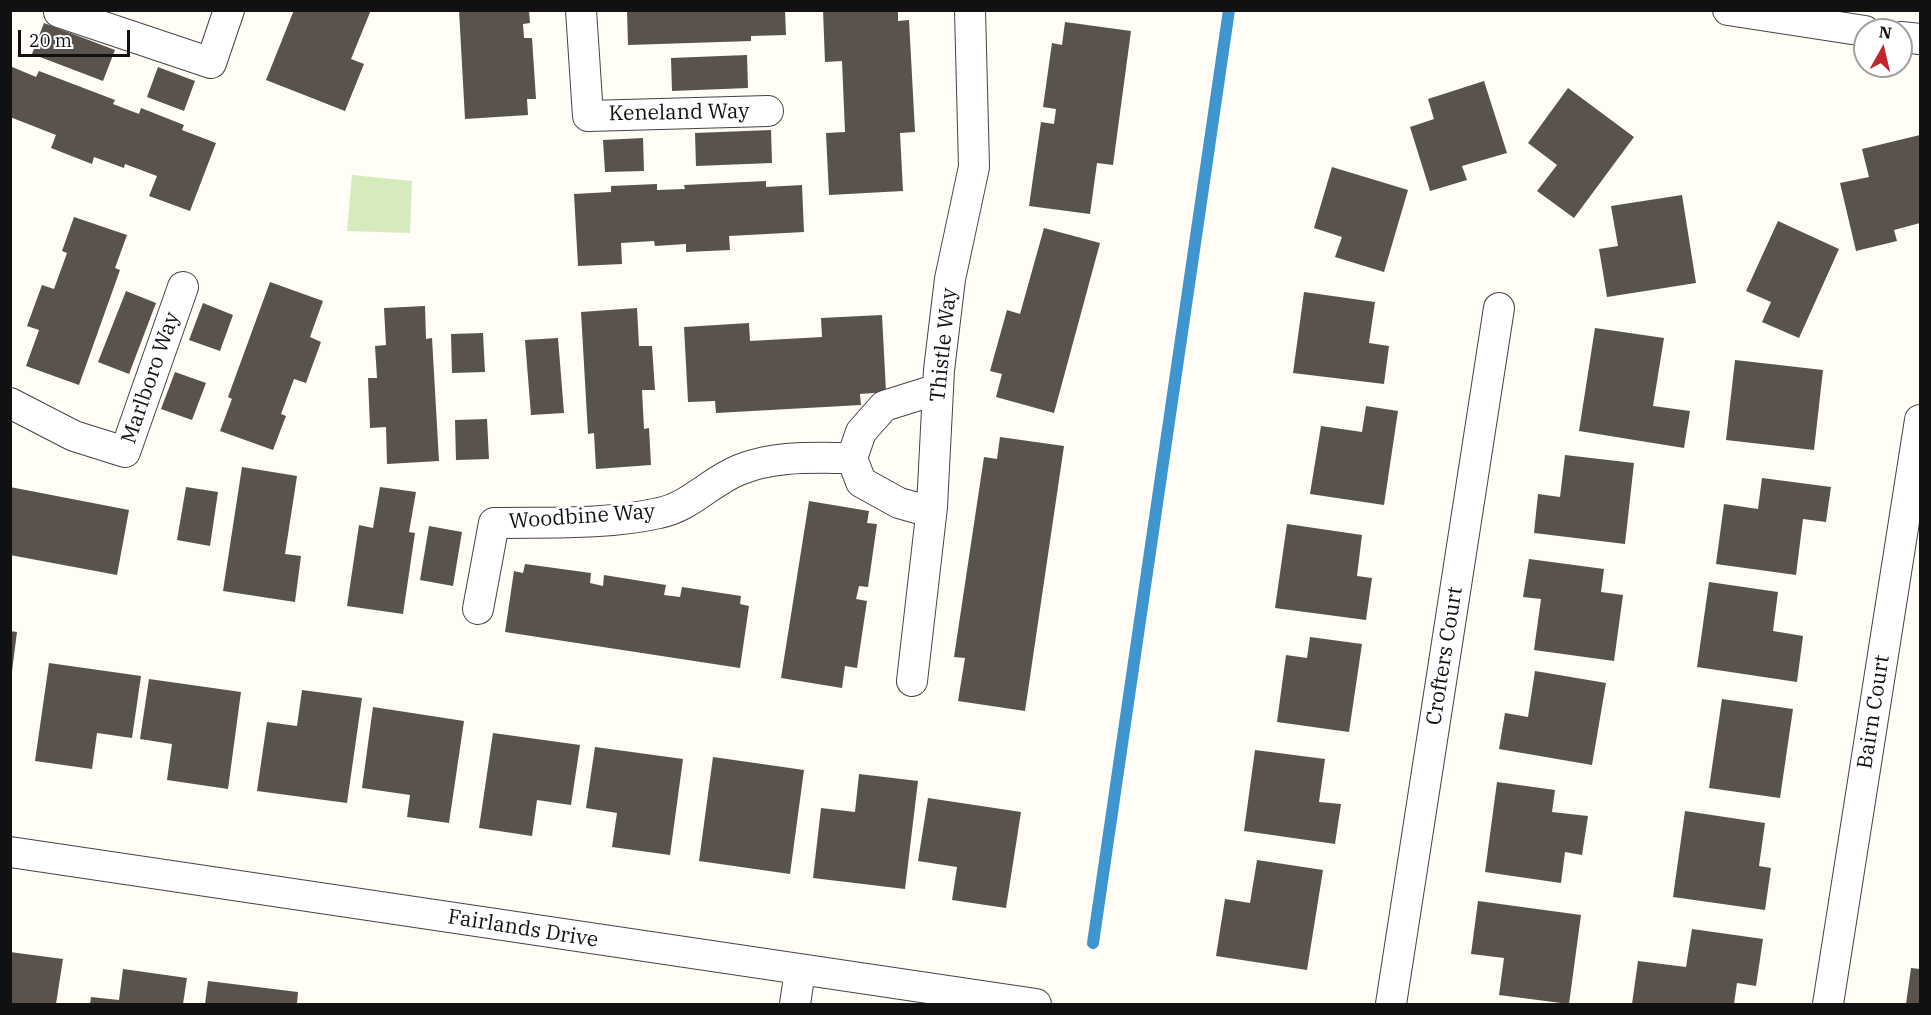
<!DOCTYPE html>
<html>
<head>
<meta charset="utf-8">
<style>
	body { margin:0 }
	#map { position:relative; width:1931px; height:1015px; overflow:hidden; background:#fffdf5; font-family:"IBM Plex Serif",serif }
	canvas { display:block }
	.frame { position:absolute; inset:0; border:12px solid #111; pointer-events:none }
	.north { position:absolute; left:1853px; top:18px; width:60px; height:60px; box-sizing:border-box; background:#fff; border:2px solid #a0a0a0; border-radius:50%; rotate:8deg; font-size:16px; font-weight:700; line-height:24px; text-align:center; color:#111 }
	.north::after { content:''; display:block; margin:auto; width:21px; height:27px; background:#c4262e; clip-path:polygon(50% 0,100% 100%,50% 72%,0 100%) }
	.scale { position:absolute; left:18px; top:30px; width:112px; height:27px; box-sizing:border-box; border:3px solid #111; border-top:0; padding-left:8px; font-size:18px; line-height:21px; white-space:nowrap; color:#111; -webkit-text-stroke:4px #fff; paint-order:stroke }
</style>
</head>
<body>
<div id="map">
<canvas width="1931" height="1015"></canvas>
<div class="frame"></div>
<div class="north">N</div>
<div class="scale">20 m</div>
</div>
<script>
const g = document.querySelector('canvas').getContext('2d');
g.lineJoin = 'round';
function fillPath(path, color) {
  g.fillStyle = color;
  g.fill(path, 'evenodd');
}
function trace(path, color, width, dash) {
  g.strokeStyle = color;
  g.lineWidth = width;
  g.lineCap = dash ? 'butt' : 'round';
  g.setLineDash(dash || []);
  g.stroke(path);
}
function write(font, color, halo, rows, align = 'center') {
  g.font = font + ' "IBM Plex Serif",serif';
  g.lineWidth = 6;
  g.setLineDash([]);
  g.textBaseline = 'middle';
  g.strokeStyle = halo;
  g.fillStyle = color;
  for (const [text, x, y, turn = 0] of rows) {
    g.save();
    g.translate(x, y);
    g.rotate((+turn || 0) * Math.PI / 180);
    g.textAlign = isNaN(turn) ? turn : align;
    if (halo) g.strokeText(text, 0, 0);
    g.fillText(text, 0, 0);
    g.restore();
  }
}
fillPath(new Path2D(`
	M 352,175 L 412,181 L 410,233 L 347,231 Z`), '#d5ebbd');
trace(new Path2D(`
	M 1093,943 L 1229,10`), '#3f96cf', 12);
fillPath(new Path2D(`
	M 294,10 L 371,10 L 351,59 L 364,64 L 345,111 L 266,80 Z
	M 459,10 L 529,10 L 530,23 L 523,24 L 524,38 L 532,38 L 536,99 L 527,99 L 528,115 L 465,119 Z
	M 627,10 L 785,10 L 786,35 L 751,36 L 751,41 L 628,45 Z
	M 823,10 L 898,10 L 898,21 L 909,20 L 915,132 L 900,133 L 903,191 L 829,195 L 826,133 L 845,132 L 842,61 L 825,62 Z
	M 1065,22 L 1131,31 L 1113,165 L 1097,163 L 1090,214 L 1029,206 L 1041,122 L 1054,124 L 1056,109 L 1043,107 L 1052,43 L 1062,45 Z
	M 44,23 L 115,50 L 103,81 L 32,54 Z
	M 747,55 L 748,88 L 672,91 L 671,58 Z
	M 10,66 L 36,77 L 39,71 L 115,100 L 113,104 L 139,114 L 141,108 L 184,125 L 182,130 L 216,143 L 190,211 L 149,196 L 157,176 L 125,164 L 124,168 L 94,157 L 92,164 L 51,148 L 56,135 L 10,117 Z
	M 158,67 L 195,81 L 184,111 L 147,97 Z
	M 1484,81 L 1507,153 L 1462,166 L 1467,180 L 1430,191 L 1410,127 L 1434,119 L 1428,99 Z
	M 1568,88 L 1634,137 L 1574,218 L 1537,191 L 1557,165 L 1528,143 Z
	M 771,130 L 772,163 L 696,166 L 695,133 Z
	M 1920,135 L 1920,223 L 1894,230 L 1897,241 L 1856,251 L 1840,183 L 1869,177 L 1862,149 Z
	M 643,138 L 644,171 L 605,172 L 603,140 Z
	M 1332,167 L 1408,190 L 1384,272 L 1335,257 L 1342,237 L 1314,228 Z
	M 766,181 L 766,187 L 802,185 L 804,232 L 729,236 L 730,250 L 686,252 L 686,244 L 655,246 L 654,241 L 621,243 L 622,264 L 578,266 L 574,194 L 611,192 L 611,186 L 657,184 L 657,190 L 685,189 L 684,185 Z
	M 1682,195 L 1696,283 L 1607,297 L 1599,249 L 1618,246 L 1611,206 Z
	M 74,217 L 127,235 L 115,268 L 120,270 L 79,385 L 26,366 L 39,330 L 27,326 L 42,285 L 54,289 L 67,253 L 62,251 Z
	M 1778,221 L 1839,249 L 1799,338 L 1762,322 L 1771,302 L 1746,291 Z
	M 1044,228 L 1100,243 L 1054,413 L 996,397 L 1002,374 L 990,371 L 1007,310 L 1020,314 Z
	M 270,282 L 323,301 L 310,337 L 321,342 L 306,383 L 294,379 L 281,414 L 286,416 L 273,450 L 220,431 L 232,399 L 228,397 Z
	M 126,291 L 156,303 L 129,374 L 98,362 Z
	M 1304,292 L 1375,302 L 1369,343 L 1389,346 L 1384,384 L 1293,373 Z
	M 203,303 L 233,315 L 220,351 L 189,340 Z
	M 425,306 L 426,339 L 432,338 L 439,461 L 387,464 L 386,427 L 370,428 L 368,378 L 377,378 L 375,346 L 386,345 L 384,308 Z
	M 637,308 L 639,346 L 652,346 L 655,390 L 642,390 L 644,429 L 649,428 L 651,465 L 596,469 L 594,433 L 588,434 L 581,312 Z
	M 882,315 L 886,392 L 860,394 L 861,405 L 716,413 L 715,401 L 688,402 L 684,327 L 749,323 L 750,341 L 822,337 L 821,318 Z
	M 1595,328 L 1664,338 L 1653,406 L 1690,411 L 1684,448 L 1579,431 Z
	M 483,333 L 485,372 L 452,373 L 451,334 Z
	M 558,338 L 564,413 L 531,415 L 525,340 Z
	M 1735,360 L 1823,370 L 1814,450 L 1726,440 Z
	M 175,372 L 206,383 L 192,420 L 161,409 Z
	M 1366,406 L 1398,411 L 1384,505 L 1310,494 L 1321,426 L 1362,432 Z
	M 487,419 L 489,459 L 456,460 L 455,420 Z
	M 1000,437 L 1064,446 L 1025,711 L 958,701 L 965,658 L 954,657 L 984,457 L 997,459 Z
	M 1565,455 L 1634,463 L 1625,544 L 1534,533 L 1538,494 L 1560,497 Z
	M 242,467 L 297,476 L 285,554 L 301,556 L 295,602 L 223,591 Z
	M 1762,478 L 1831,487 L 1826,522 L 1803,519 L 1796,575 L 1716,564 L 1724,504 L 1758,509 Z
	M 10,487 L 129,510 L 117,575 L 10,555 Z
	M 186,487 L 218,492 L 210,546 L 177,540 Z
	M 380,487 L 416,492 L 409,532 L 415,533 L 403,614 L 347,606 L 359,525 L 373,528 Z
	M 809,501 L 869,511 L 867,523 L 877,524 L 868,587 L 859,586 L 856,599 L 867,601 L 857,668 L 845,666 L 842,688 L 781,678 Z
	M 1287,524 L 1362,535 L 1357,576 L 1372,578 L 1366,620 L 1275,608 Z
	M 429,526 L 462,532 L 453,586 L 420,580 Z
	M 1529,559 L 1604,569 L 1601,592 L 1623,595 L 1614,661 L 1534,650 L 1541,599 L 1523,597 Z
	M 525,564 L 591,573 L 590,583 L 603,586 L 604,575 L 666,585 L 664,595 L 680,597 L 682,587 L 741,596 L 740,604 L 749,606 L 740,668 L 505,632 L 514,571 L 523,573 Z
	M 1709,582 L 1778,592 L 1773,631 L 1803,636 L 1797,682 L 1697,667 Z
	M 10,631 L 17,632 L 12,671 L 10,671 Z
	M 1310,637 L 1362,644 L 1349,732 L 1277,722 L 1286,655 L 1307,658 Z
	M 49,663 L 141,676 L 132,738 L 97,733 L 92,769 L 35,761 Z
	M 1535,671 L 1606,683 L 1592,765 L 1499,749 L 1505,713 L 1528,717 Z
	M 149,679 L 241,692 L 228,789 L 167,780 L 172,744 L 140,739 Z
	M 302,690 L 362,698 L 347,803 L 257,791 L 267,722 L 297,726 Z
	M 1722,699 L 1793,709 L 1780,798 L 1709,788 Z
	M 373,707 L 464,721 L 449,823 L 407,817 L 410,795 L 362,788 Z
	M 493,733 L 580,745 L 571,805 L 537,800 L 532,836 L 479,828 Z
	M 595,747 L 683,759 L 670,855 L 612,847 L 617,813 L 586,808 Z
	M 1255,750 L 1325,759 L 1319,802 L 1341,804 L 1335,844 L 1244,831 Z
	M 713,757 L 804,770 L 790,874 L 699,861 Z
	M 859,774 L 918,781 L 905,889 L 813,878 L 821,808 L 855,812 Z
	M 1497,782 L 1555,790 L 1552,812 L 1588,816 L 1582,855 L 1565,852 L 1561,883 L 1485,872 Z
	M 928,798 L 1021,812 L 1006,908 L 952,900 L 957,867 L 918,861 Z
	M 1685,811 L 1765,823 L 1759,866 L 1771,868 L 1765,910 L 1673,897 Z
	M 1257,860 L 1323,870 L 1307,970 L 1216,956 L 1225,899 L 1250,903 Z
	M 1478,901 L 1581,915 L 1569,1004 L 1499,995 L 1504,958 L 1471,954 Z
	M 1692,929 L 1763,939 L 1756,986 L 1737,983 L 1734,1004 L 1632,1004 L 1638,961 L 1686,967 Z
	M 10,952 L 63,959 L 56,1004 L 10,1004 Z
	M 1911,968 L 1920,969 L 1920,1004 L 1906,1004 Z
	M 123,969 L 187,978 L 183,1004 L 90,1004 L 91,997 L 119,1000 Z
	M 208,981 L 298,992 L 297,1004 L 205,1004 Z`), '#5a524d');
const minor = new Path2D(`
	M 581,10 L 588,116 L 768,111
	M 1728,10 L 1865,31
	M 59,12 L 211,63 L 229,10
	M 1901,37 L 1920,39
	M 10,403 L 74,436 L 125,452 L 183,287
	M 931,512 L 899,503 L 861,482 L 852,458 L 861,432 L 884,406 L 938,389
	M 478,609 L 494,523 C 548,522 606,525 659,513 C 690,507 711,481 739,470 C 775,455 814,458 852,458
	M 912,681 L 932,507 L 939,370 L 950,279 L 974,167 L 970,10
	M 10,852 L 1036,1004
	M 795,1004 L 800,971
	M 1391,1004 L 1499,308
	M 1828,1004 L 1920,420`);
trace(minor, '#444', 32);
trace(minor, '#fff', 30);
write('21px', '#111', '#fff', [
	["Keneland Way",679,113,-1],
	["Thistle Way",944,345,-84],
	["Marlboro Way",151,378,-71],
	["Woodbine Way",582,517,-4],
	["Crofters Court",1445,656,-81],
	["Bairn Court",1874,712,-81],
	["Fairlands Drive",523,929,9]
]);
</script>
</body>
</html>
